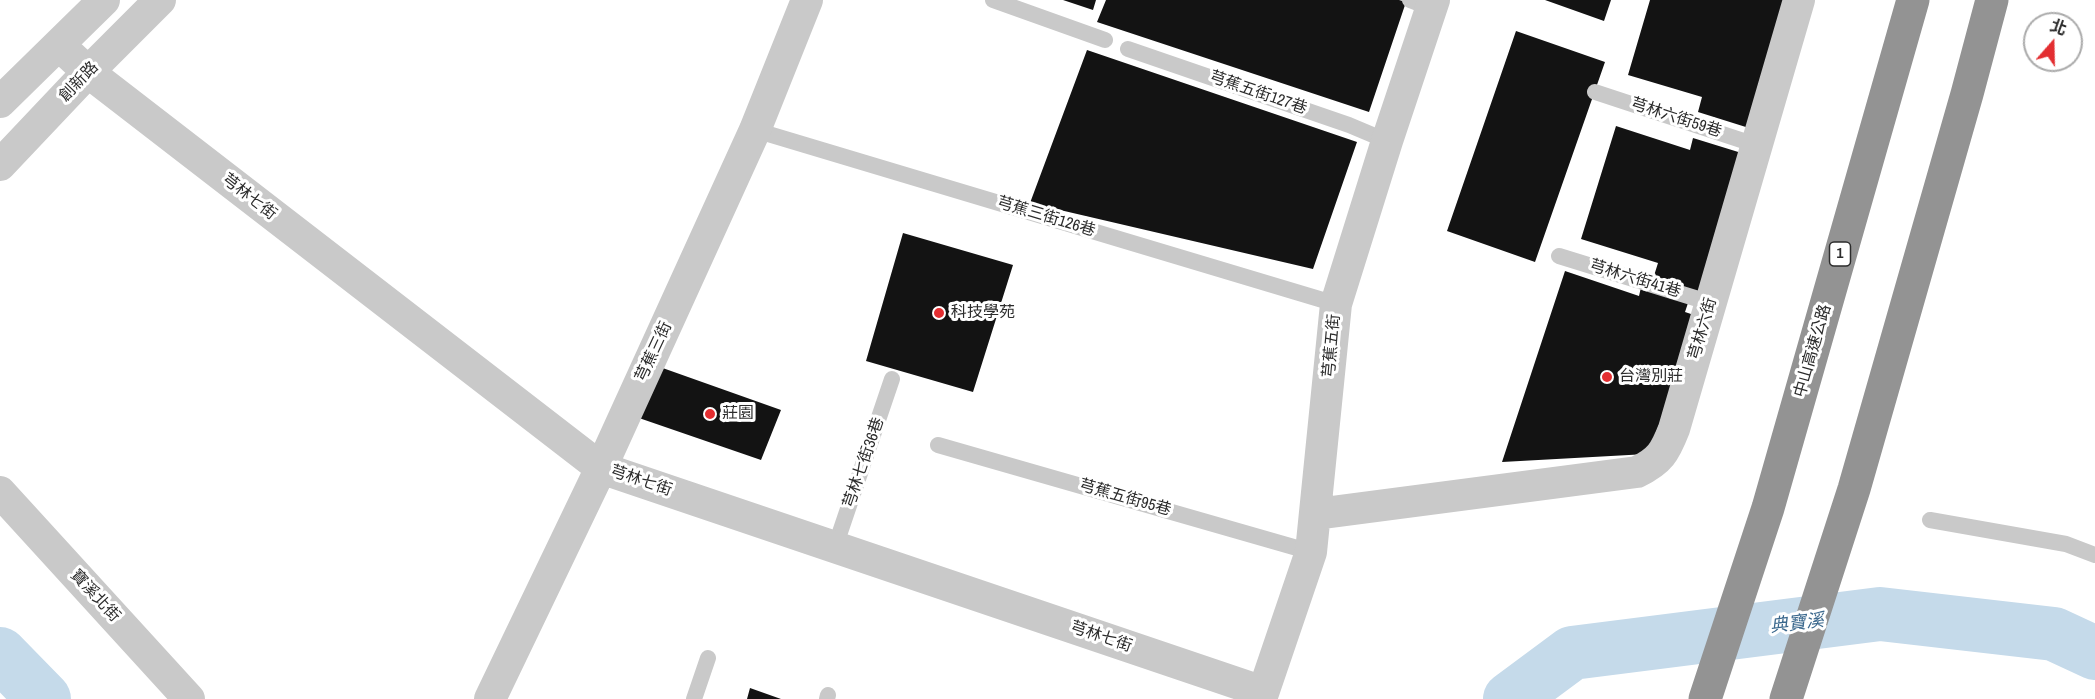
<!DOCTYPE html>
<html>
<head>
<meta charset="utf-8">
<style>
	body { margin:0 }
	#map { position:relative; width:2095px; height:699px; overflow:hidden; background:#fff; font-family:"Archivo Narrow","Noto Sans TC",sans-serif }
	canvas { display:block }
	.north { position:absolute; left:2023px; top:12px; width:60px; height:60px; box-sizing:border-box; background:#fff; border:2px solid #ababab; border-radius:50%; rotate:20deg; font-size:16px; font-weight:700; line-height:24px; text-align:center; color:#2c2c2c }
	.north::after { content:''; display:block; margin:auto; width:21px; height:27px; background:#e32e31; clip-path:polygon(50% 0,100% 100%,50% 72%,0 100%) }
</style>
</head>
<body>
<div id="map">
<canvas width="2095" height="699"></canvas>
<div class="north">北</div>
</div>
<script>
const g = document.querySelector('canvas').getContext('2d');
g.lineJoin = 'round';
function trace(path, color, width, dash) {
  g.strokeStyle = color;
  g.lineWidth = width;
  g.lineCap = dash ? 'butt' : 'round';
  g.setLineDash(dash || []);
  g.stroke(path);
}
function fillPath(path, color) {
  g.fillStyle = color;
  g.fill(path, 'evenodd');
}
function write(font, color, halo, rows, align = 'center') {
  g.font = font + ' "Archivo Narrow","Noto Sans TC",sans-serif';
  g.lineWidth = 6;
  g.setLineDash([]);
  g.textBaseline = 'middle';
  g.strokeStyle = halo;
  g.fillStyle = color;
  for (const [text, x, y, turn = 0] of rows) {
    g.save();
    g.translate(x, y);
    g.rotate((+turn || 0) * Math.PI / 180);
    g.textAlign = isNaN(turn) ? turn : align;
    if (halo) g.strokeText(text, 0, 0);
    g.fillText(text, 0, 0);
    g.restore();
  }
}
trace(new Path2D(`
	M 0,654 L 44,699
	M 1510,699 L 1572,653 L 1880,614 L 2054,634 L 2095,653`), '#c5daea', 54);
fillPath(new Path2D(`
	M 1063,0 L 1096,0 L 1093,10 Z
	M 1106,0 L 1399,0 L 1406,2 L 1369,112 L 1097,22 Z
	M 1545,0 L 1611,0 L 1604,21 Z
	M 1650,0 L 1786,0 L 1749,128 L 1698,112 L 1702,97 L 1628,75 Z
	M 1516,31 L 1605,62 L 1535,262 L 1447,231 Z
	M 1087,50 L 1357,142 L 1313,269 L 1030,203 Z
	M 1616,126 L 1690,150 L 1693,138 L 1748,155 L 1702,299 L 1652,282 L 1658,263 L 1581,239 Z
	M 903,233 L 1013,265 L 973,392 L 866,361 Z
	M 1565,271 L 1639,296 L 1642,283 L 1690,297 L 1685,312 L 1703,318 L 1647,454 L 1502,462 Z
	M 657,366 L 781,410 L 761,460 L 639,418 Z
	M 750,688 L 781,699 L 747,699 Z`), '#131313');
trace(new Path2D(`
	M 993,0 L 1105,40
	M 1410,0 L 1431,8
	M 1128,49 L 1349,125 L 1387,141
	M 1595,92 L 1756,145
	M 755,130 L 1336,304
	M 1559,256 L 1711,303
	M 938,445 L 1311,552
	M 1930,520 L 2066,544 L 2095,555
	M 835,547 L 892,379
	M 694,699 L 708,658
	M 827,699 L 828,695`), '#c9c9c9', 16);
trace(new Path2D(`
	M 59,45 L 88,72 L 601,468 L 1263,692
	M 0,102 L 104,0
	M 0,165 L 88,72 L 160,0
	M 0,492 L 189,699
	M 1316,514 L 1637,472 C 1660,461 1665,452 1674,429 L 1799,0
	M 490,699 L 601,468 L 755,130 L 807,0
	M 1261,699 L 1311,552 L 1336,304 L 1387,141 L 1434,0`), '#c9c9c9', 32);
trace(new Path2D(`
	M 1705,699 L 1768,508 L 1913,0
	M 1786,699 L 1854,489 L 1967,94 L 1992,0`), '#939393', 33);
for (const [x, y, r, color] of [
	[939,313,6,"#e32e31"],
	[1607,377,6,"#e32e31"],
	[710,414,6,"#e32e31"]
]) {
  const dot = new Path2D();
  dot.arc(x, y, r, 0, 2 * Math.PI);
  g.fillStyle = color;
  g.fill(dot);
  trace(dot, '#fff', 2);
}
for (const [x, y, w] of [
	[1840,254,21]
]) {
  const box = new Path2D();
  box.roundRect(x - w / 2, y - 12, w, 24, 4.5);
  g.fillStyle = '#fff';
  g.fill(box);
  trace(box, '#2c2c2c', 1.5);
}
write('bold 15px', '#2c2c2c', null, [
	["1",1840,254]
]);
write('16px', '#2c2c2c', '#fff', [
	["創新路",79,82,-46],
	["芎蕉五街127巷",1258,93,19],
	["芎林六街59巷",1676,118,18],
	["芎林七街",249,197,38],
	["芎蕉三街126巷",1046,217,17],
	["芎林六街41巷",1635,279,17],
	["芎林六街",1703,329,-74],
	["芎蕉五街",1332,346,-85],
	["中山高速公路",1813,351,-74],
	["芎蕉三街",654,352,-65],
	["芎林七街36巷",864,463,-71],
	["芎林七街",641,481,19],
	["芎蕉五街95巷",1125,498,16],
	["寶溪北街",95,596,47],
	["芎林七街",1101,637,19]
]);
write('16px', '#2c2c2c', '#fff', [
	["科技學苑",951,313],
	["台灣別莊",1619,377],
	["莊園",722,414]
], 'left');
write('italic 18px', '#3b688d', '#fff', [
	["典寶溪",1797,624,-7]
]);
</script>
</body>
</html>
